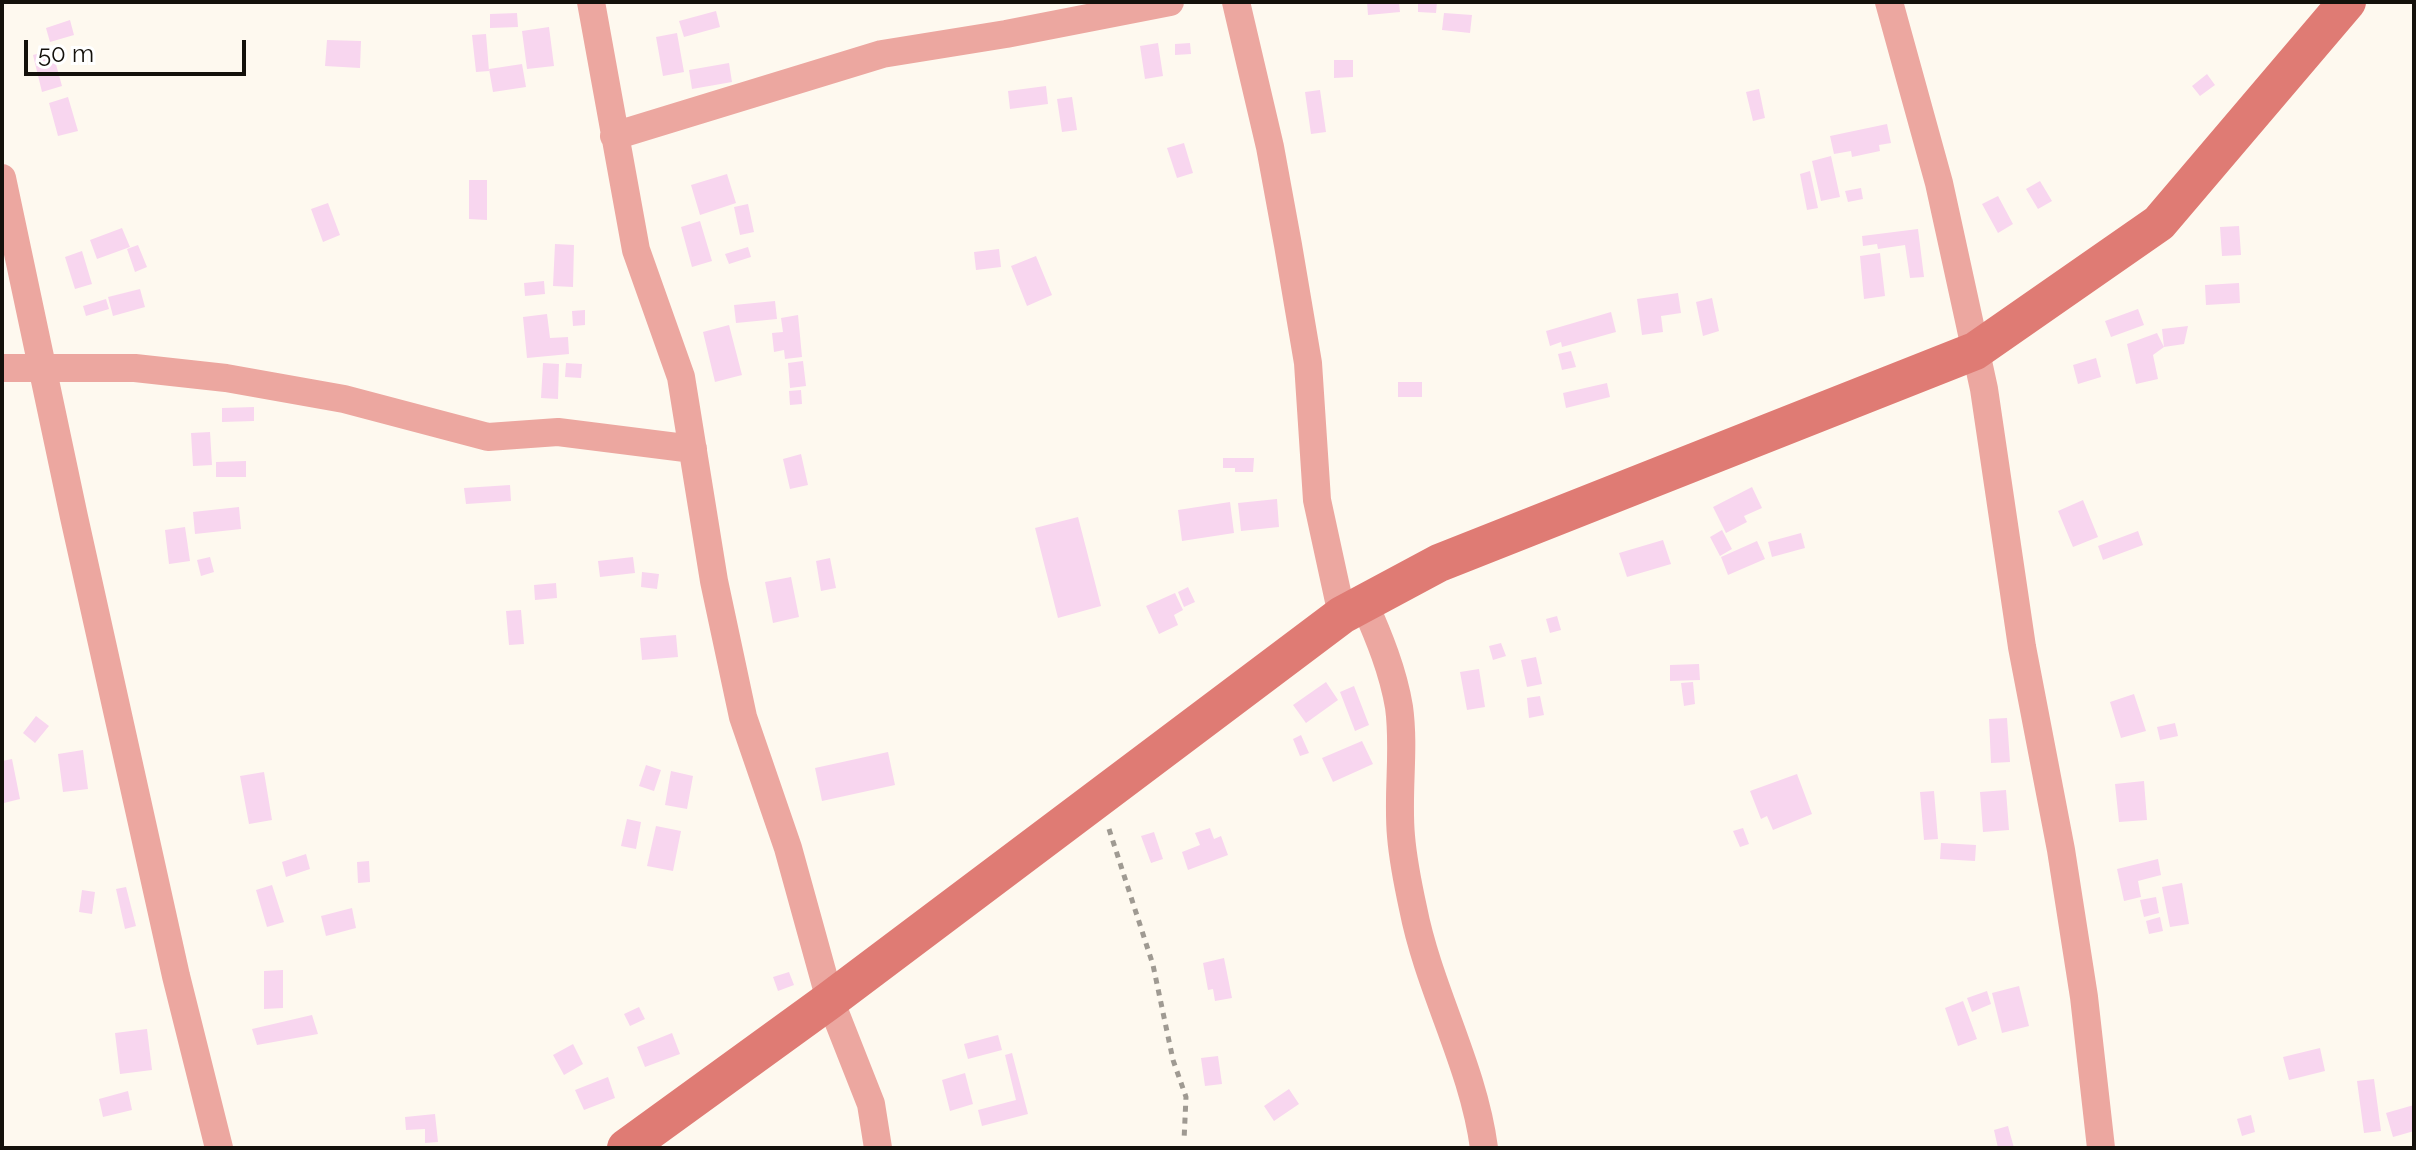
<!DOCTYPE html>
<html>
<head>
<meta charset="utf-8">
<style>
	body { margin:0 }
	#map { position:relative; width:2416px; height:1150px; overflow:hidden; background:#fef9ef; font-family:Raleway,sans-serif }
	canvas { display:block }
	.frame { position:absolute; inset:0; border:4px solid #14110b; pointer-events:none }
	.scale { position:absolute; left:24px; top:40px; width:222px; height:36px; box-sizing:border-box; border:4px solid #14110b; border-top:0; padding-left:10px; font-size:24px; line-height:28px; white-space:nowrap; color:#14110b; -webkit-text-stroke:6px #fff; paint-order:stroke }
</style>
</head>
<body>
<div id="map">
<canvas width="2416" height="1150"></canvas>
<div class="frame"></div>
<div class="scale">50 m</div>
</div>
<script>
const g = document.querySelector('canvas').getContext('2d');
g.lineJoin = 'round';
function fillPath(path, color) {
  g.fillStyle = color;
  g.fill(path, 'evenodd');
}
function trace(path, color, width, dash) {
  g.strokeStyle = color;
  g.lineWidth = width;
  g.lineCap = dash ? 'butt' : 'round';
  g.setLineDash(dash || []);
  g.stroke(path);
}
fillPath(new Path2D(`
	M 1367,2 L 1399,2 L 1400,12 L 1368,15 Z
	M 1418,2 L 1437,2 L 1436,13 L 1418,12 Z
	M 716,11 L 720,27 L 684,37 L 679,21 Z
	M 517,13 L 518,27 L 490,28 L 490,14 Z
	M 1444,13 L 1472,15 L 1470,33 L 1442,30 Z
	M 70,20 L 74,35 L 50,42 L 46,28 Z
	M 549,27 L 554,66 L 527,69 L 522,31 Z
	M 677,33 L 684,72 L 663,76 L 656,37 Z
	M 486,34 L 489,71 L 476,72 L 472,35 Z
	M 327,40 L 361,41 L 360,68 L 325,66 Z
	M 1158,43 L 1163,76 L 1145,79 L 1140,46 Z
	M 1190,43 L 1191,54 L 1175,55 L 1175,44 Z
	M 52,50 L 62,86 L 42,92 L 33,55 Z
	M 1334,60 L 1353,60 L 1353,77 L 1334,78 Z
	M 729,63 L 732,82 L 692,89 L 689,70 Z
	M 522,64 L 526,87 L 493,92 L 489,69 Z
	M 2207,74 L 2215,85 L 2200,96 L 2192,86 Z
	M 1046,86 L 1048,104 L 1010,109 L 1008,91 Z
	M 1759,89 L 1765,118 L 1753,121 L 1746,92 Z
	M 1320,90 L 1326,132 L 1311,134 L 1305,92 Z
	M 68,97 L 78,131 L 58,136 L 49,103 Z
	M 1072,97 L 1077,130 L 1062,132 L 1057,99 Z
	M 1887,124 L 1891,143 L 1879,145 L 1880,151 L 1852,157 L 1851,151 L 1834,154 L 1830,136 Z
	M 1184,143 L 1193,173 L 1177,178 L 1167,148 Z
	M 1831,156 L 1840,197 L 1821,201 L 1812,161 Z
	M 1810,171 L 1818,208 L 1807,210 L 1800,174 Z
	M 727,174 L 736,203 L 700,215 L 691,185 Z
	M 469,180 L 487,180 L 487,220 L 469,219 Z
	M 2040,181 L 2052,201 L 2038,209 L 2026,189 Z
	M 1861,188 L 1863,199 L 1848,202 L 1845,191 Z
	M 1998,196 L 2013,224 L 1998,233 L 1982,204 Z
	M 328,203 L 340,235 L 323,242 L 311,209 Z
	M 748,204 L 754,232 L 740,235 L 734,207 Z
	M 700,221 L 712,261 L 692,267 L 681,227 Z
	M 2239,226 L 2241,255 L 2222,256 L 2220,227 Z
	M 122,228 L 130,247 L 97,259 L 90,240 Z
	M 1918,229 L 1924,277 L 1910,278 L 1905,245 L 1878,249 L 1877,244 L 1863,246 L 1862,236 Z
	M 555,244 L 574,245 L 573,287 L 553,286 Z
	M 138,245 L 147,267 L 135,272 L 127,249 Z
	M 748,247 L 751,257 L 729,264 L 725,254 Z
	M 999,249 L 1001,267 L 976,270 L 974,252 Z
	M 82,251 L 92,284 L 75,289 L 65,257 Z
	M 1880,253 L 1885,296 L 1864,299 L 1860,256 Z
	M 1036,256 L 1052,295 L 1027,306 L 1011,266 Z
	M 544,281 L 545,294 L 525,296 L 524,283 Z
	M 2239,283 L 2240,303 L 2206,305 L 2205,285 Z
	M 140,289 L 145,307 L 113,316 L 108,297 Z
	M 1678,293 L 1681,313 L 1661,316 L 1663,332 L 1642,335 L 1637,299 Z
	M 1712,298 L 1719,331 L 1703,336 L 1696,302 Z
	M 106,299 L 109,309 L 86,316 L 83,306 Z
	M 775,301 L 777,319 L 736,323 L 734,305 Z
	M 2138,309 L 2144,325 L 2111,337 L 2105,321 Z
	M 585,310 L 585,325 L 573,326 L 572,311 Z
	M 1611,312 L 1616,332 L 1562,347 L 1561,342 L 1550,346 L 1546,331 Z
	M 547,314 L 550,338 L 568,337 L 569,354 L 527,358 L 523,317 Z
	M 798,315 L 802,357 L 785,359 L 784,350 L 774,352 L 772,333 L 783,332 L 781,318 Z
	M 729,325 L 742,375 L 715,382 L 703,332 Z
	M 2188,326 L 2184,344 L 2164,347 L 2162,329 Z
	M 2157,333 L 2164,347 L 2153,355 L 2158,379 L 2136,384 L 2127,344 Z
	M 1571,351 L 1576,367 L 1562,370 L 1558,354 Z
	M 2096,358 L 2101,377 L 2078,384 L 2073,365 Z
	M 803,361 L 806,386 L 790,388 L 788,363 Z
	M 543,363 L 559,364 L 558,399 L 541,398 Z
	M 566,363 L 582,364 L 581,378 L 565,377 Z
	M 1398,382 L 1422,382 L 1422,397 L 1398,397 Z
	M 1607,383 L 1610,397 L 1566,408 L 1563,393 Z
	M 801,390 L 802,404 L 790,405 L 789,391 Z
	M 254,407 L 254,421 L 222,422 L 222,408 Z
	M 210,432 L 212,465 L 193,466 L 191,433 Z
	M 801,454 L 808,485 L 790,489 L 783,459 Z
	M 1223,458 L 1254,458 L 1253,472 L 1235,472 L 1235,468 L 1223,468 Z
	M 246,461 L 246,477 L 216,477 L 216,462 Z
	M 510,485 L 511,501 L 466,504 L 464,488 Z
	M 1752,487 L 1762,508 L 1744,516 L 1747,522 L 1726,533 L 1713,507 Z
	M 1277,499 L 1279,527 L 1241,531 L 1238,503 Z
	M 2083,500 L 2098,537 L 2073,547 L 2058,511 Z
	M 1230,502 L 1234,533 L 1182,541 L 1178,510 Z
	M 239,507 L 241,529 L 195,534 L 193,512 Z
	M 1078,517 L 1101,606 L 1058,618 L 1035,528 Z
	M 185,527 L 190,561 L 169,564 L 165,530 Z
	M 1722,530 L 1732,549 L 1720,556 L 1710,537 Z
	M 2138,531 L 2143,545 L 2103,560 L 2098,546 Z
	M 1801,533 L 1805,548 L 1772,557 L 1768,542 Z
	M 1663,540 L 1671,564 L 1627,577 L 1619,553 Z
	M 1757,541 L 1765,559 L 1728,575 L 1721,557 Z
	M 210,557 L 214,572 L 201,576 L 197,560 Z
	M 633,557 L 635,573 L 600,577 L 598,561 Z
	M 830,558 L 836,588 L 821,591 L 816,561 Z
	M 642,572 L 659,574 L 657,589 L 641,587 Z
	M 791,577 L 799,617 L 773,623 L 765,582 Z
	M 556,583 L 557,598 L 535,600 L 534,585 Z
	M 1188,587 L 1195,602 L 1184,607 L 1178,592 Z
	M 1175,593 L 1183,610 L 1174,615 L 1178,625 L 1159,634 L 1146,606 Z
	M 521,610 L 524,644 L 509,645 L 506,611 Z
	M 1557,616 L 1561,630 L 1550,633 L 1546,619 Z
	M 676,635 L 678,657 L 642,660 L 640,638 Z
	M 1501,643 L 1506,656 L 1493,660 L 1489,646 Z
	M 1536,657 L 1542,684 L 1527,687 L 1521,660 Z
	M 1699,664 L 1700,680 L 1670,681 L 1670,665 Z
	M 1479,669 L 1485,707 L 1467,710 L 1460,672 Z
	M 1326,682 L 1338,700 L 1306,723 L 1293,705 Z
	M 1693,682 L 1695,704 L 1684,706 L 1681,683 Z
	M 1354,686 L 1369,725 L 1355,731 L 1340,692 Z
	M 2134,694 L 2146,731 L 2121,738 L 2110,702 Z
	M 1540,696 L 1544,715 L 1529,718 L 1527,698 Z
	M 36,716 L 49,726 L 35,743 L 23,733 Z
	M 2007,718 L 2010,762 L 1991,763 L 1989,719 Z
	M 2175,723 L 2178,736 L 2160,740 L 2157,727 Z
	M 1301,735 L 1309,753 L 1300,756 L 1293,739 Z
	M 1362,741 L 1373,764 L 1333,782 L 1322,758 Z
	M 83,750 L 88,789 L 63,792 L 58,754 Z
	M 888,752 L 895,785 L 822,801 L 815,768 Z
	M 12,759 L 20,799 L 4,803 L 2,761 Z
	M 646,765 L 661,770 L 654,791 L 639,786 Z
	M 671,771 L 693,776 L 687,809 L 665,805 Z
	M 264,772 L 272,820 L 249,824 L 240,776 Z
	M 1797,774 L 1812,814 L 1773,830 L 1767,816 L 1761,819 L 1750,791 Z
	M 2144,781 L 2147,820 L 2119,822 L 2115,784 Z
	M 2006,790 L 2009,830 L 1983,832 L 1980,792 Z
	M 1934,791 L 1938,839 L 1924,840 L 1920,792 Z
	M 627,819 L 641,822 L 636,849 L 621,846 Z
	M 656,826 L 681,831 L 673,871 L 647,866 Z
	M 1210,828 L 1214,839 L 1221,836 L 1228,855 L 1188,870 L 1182,852 L 1200,845 L 1195,833 Z
	M 1743,828 L 1749,844 L 1740,847 L 1733,831 Z
	M 1154,832 L 1163,859 L 1151,863 L 1141,836 Z
	M 1941,843 L 1976,845 L 1975,861 L 1940,859 Z
	M 306,854 L 310,869 L 286,877 L 282,862 Z
	M 2158,859 L 2161,875 L 2138,881 L 2141,897 L 2124,901 L 2117,869 Z
	M 369,861 L 370,882 L 358,883 L 357,862 Z
	M 2182,883 L 2189,924 L 2170,927 L 2162,887 Z
	M 272,885 L 284,922 L 267,927 L 256,890 Z
	M 126,887 L 136,926 L 125,929 L 116,889 Z
	M 82,890 L 95,892 L 92,914 L 79,912 Z
	M 2156,897 L 2159,913 L 2144,917 L 2140,900 Z
	M 352,908 L 356,928 L 326,936 L 321,916 Z
	M 2160,917 L 2163,931 L 2149,934 L 2146,921 Z
	M 1224,958 L 1232,998 L 1215,1001 L 1213,989 L 1208,990 L 1203,963 Z
	M 283,970 L 283,1008 L 264,1009 L 264,971 Z
	M 789,972 L 794,985 L 778,991 L 773,977 Z
	M 2019,986 L 2029,1026 L 2002,1033 L 1992,993 Z
	M 1987,991 L 1991,1004 L 1972,1012 L 1967,998 Z
	M 1963,1001 L 1977,1039 L 1958,1046 L 1945,1008 Z
	M 639,1007 L 645,1019 L 630,1026 L 624,1014 Z
	M 312,1015 L 318,1034 L 257,1045 L 252,1029 Z
	M 147,1029 L 152,1070 L 120,1074 L 115,1033 Z
	M 672,1033 L 680,1054 L 645,1067 L 637,1047 Z
	M 998,1035 L 1002,1050 L 968,1059 L 964,1044 Z
	M 573,1044 L 583,1064 L 564,1075 L 553,1055 Z
	M 2320,1048 L 2325,1071 L 2289,1080 L 2283,1057 Z
	M 1012,1053 L 1028,1114 L 982,1126 L 978,1110 L 1016,1100 L 1005,1055 Z
	M 1218,1056 L 1222,1084 L 1205,1086 L 1201,1058 Z
	M 965,1073 L 973,1104 L 950,1111 L 942,1080 Z
	M 608,1077 L 615,1098 L 584,1110 L 575,1090 Z
	M 2374,1079 L 2381,1131 L 2364,1133 L 2357,1081 Z
	M 1289,1089 L 1299,1104 L 1274,1121 L 1264,1106 Z
	M 128,1091 L 132,1110 L 103,1117 L 99,1099 Z
	M 2414,1105 L 2414,1131 L 2393,1137 L 2386,1113 Z
	M 435,1114 L 438,1142 L 425,1143 L 425,1129 L 406,1130 L 405,1117 Z
	M 2251,1115 L 2255,1132 L 2242,1136 L 2237,1119 Z
	M 2008,1126 L 2014,1148 L 1998,1148 L 1994,1130 Z`), '#f8d6ef');
trace(new Path2D(`
	M 1109,829 L 1153,965 L 1173,1060 L 1186,1097 L 1184,1141`), '#9f9a92', 5, [6, 6]);
trace(new Path2D(`
	M 591,2 L 636,250 L 681,377 L 714,581 L 743,717 L 788,848 L 830,1000 L 871,1104 L 878,1148
	M 1236,2 L 1270,147 L 1288,245 L 1308,363 L 1317,500 L 1342,615
	M 1889,2 L 1939,183 L 1984,389 L 2022,647 L 2061,850 L 2084,997 L 2101,1148
	M 614,136 L 882,54 L 1006,34 L 1170,2
	M 2,178 L 74,517 L 176,976 L 219,1148
	M 2,368 L 135,368 L 226,378 L 344,399 L 488,437 L 558,432 L 693,449
	M 1364,603 C 1379,637 1393,671 1399,707 C 1405,750 1397,793 1401,836 C 1403,860 1408,885 1413,908 C 1429,990 1473,1065 1484,1148`), '#eca7a0', 28);
trace(new Path2D(`
	M 626,1148 L 830,1000 L 1342,615 L 1439,563 L 1975,351 L 2159,223 L 2347,2`), '#df7b74', 38);
</script>
</body>
</html>
